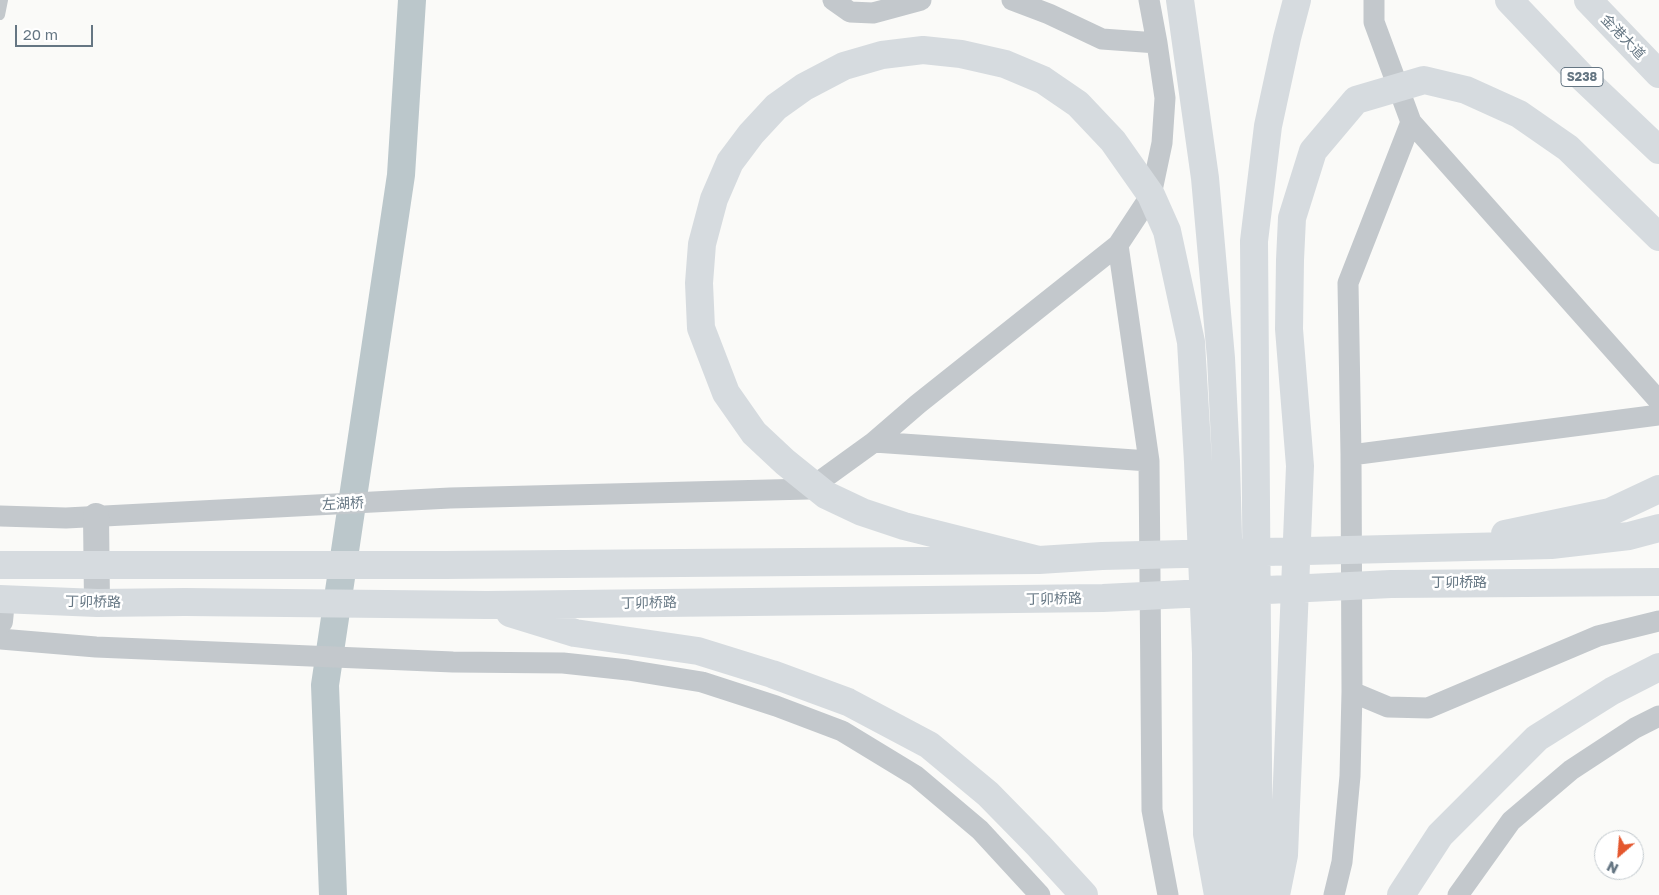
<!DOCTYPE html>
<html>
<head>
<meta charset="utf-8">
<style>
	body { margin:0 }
	#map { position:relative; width:1659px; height:895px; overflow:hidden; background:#fafaf8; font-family:"Golos Text",sans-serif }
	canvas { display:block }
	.north { position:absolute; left:1594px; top:830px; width:50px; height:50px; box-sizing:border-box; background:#fff; border:1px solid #c1c8cd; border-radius:50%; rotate:207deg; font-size:14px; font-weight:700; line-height:20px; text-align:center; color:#657683 }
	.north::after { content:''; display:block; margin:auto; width:18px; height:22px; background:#e4572e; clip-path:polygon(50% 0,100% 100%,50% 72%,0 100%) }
	.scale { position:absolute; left:15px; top:25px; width:78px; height:22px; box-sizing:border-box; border:2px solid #657683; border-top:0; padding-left:6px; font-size:15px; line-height:18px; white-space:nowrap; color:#657683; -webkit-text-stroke:4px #fff; paint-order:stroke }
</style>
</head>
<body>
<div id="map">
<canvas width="1659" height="895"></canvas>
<div class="north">N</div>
<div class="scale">20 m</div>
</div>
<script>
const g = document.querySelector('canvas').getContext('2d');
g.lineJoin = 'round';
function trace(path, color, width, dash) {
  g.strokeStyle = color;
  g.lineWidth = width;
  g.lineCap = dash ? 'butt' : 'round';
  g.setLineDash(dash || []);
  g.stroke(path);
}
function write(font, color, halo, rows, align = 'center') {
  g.font = font + ' "Golos Text","Noto Sans SC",sans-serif';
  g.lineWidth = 5;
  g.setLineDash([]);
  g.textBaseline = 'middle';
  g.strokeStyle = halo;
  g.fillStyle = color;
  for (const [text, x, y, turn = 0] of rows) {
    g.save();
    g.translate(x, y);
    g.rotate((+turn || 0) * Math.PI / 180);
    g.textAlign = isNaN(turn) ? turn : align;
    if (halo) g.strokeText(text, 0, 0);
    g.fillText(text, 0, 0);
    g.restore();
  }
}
trace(new Path2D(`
	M 333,895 L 325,685 L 401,175 L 412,0`), '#bbc7cb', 28);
trace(new Path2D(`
	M 0,15 L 3,0`), '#c3c8cc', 10);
trace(new Path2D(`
	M 833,0 L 850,12 L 873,13 L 921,0
	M 1012,0 L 1049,14 L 1102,39 L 1157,43
	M 1374,0 L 1374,22 L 1411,122 L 1659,401
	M 1118,245 L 1149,461 L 1152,810 L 1168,895
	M 874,442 L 1149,461
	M 1351,455 L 1659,415
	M 0,516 L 66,518 L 450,498 L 809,489 L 874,442 L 918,404 L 1118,245 L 1151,195 L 1162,143 L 1165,98 L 1157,43 L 1149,0
	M 0,639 L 96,647 L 453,662 L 563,663 L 628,670 L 702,682 L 776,706 L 842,731 L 916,776 L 980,830 L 1040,895
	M 1352,692 L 1388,707 L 1428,708 L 1598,636 L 1659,621
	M 1334,895 L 1342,862 L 1350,776 L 1352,692 L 1351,455 L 1348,283 L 1411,122
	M 1458,895 L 1511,821 L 1571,770 L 1635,728 L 1659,716`), '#c3c8cc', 21);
trace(new Path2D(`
	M 96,516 L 97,603
	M 0,621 L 2,600`), '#c3c8cc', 26);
trace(new Path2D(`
	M 1180,0 L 1205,178 L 1221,358 L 1226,461 L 1233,723 L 1233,895
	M 1505,534 L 1610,512 L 1659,489
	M 1039,560 L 904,526 L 862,512 L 826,495 L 785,462 L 754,433 L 726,393 L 701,328 L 699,283 L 702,244 L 714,199 L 730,162 L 751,134 L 776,107 L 804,87 L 844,66 L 882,55 L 923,50 L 961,54 L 1005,64 L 1043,80 L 1078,104 L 1113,141 L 1151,195 L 1167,231 L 1191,342 L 1198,462 L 1206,653 L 1207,834 L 1218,895
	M 0,565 L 445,565 L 1039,560 L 1102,556 L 1551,545 L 1629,536 L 1659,528
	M 0,599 L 97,603 L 185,602 L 487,605 L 1103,598 L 1391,584 L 1659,582
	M 510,613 L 575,633 L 698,651 L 772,674 L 848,702 L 929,745 L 988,794 L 1039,846 L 1084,895
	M 1259,895 L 1254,241 L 1268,126 L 1287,38 L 1297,0
	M 1276,895 L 1284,855 L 1300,466 L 1289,329 L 1290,260 L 1292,218 L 1313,151 L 1356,100 L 1424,80 L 1466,90 L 1519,114 L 1568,148 L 1659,237
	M 1401,895 L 1440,835 L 1537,738 L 1612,691 L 1659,667`), '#d6dbdf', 28);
trace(new Path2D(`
	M 1509,0 L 1583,78 L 1659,150
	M 1588,0 L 1659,74`), '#d6dbdf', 28);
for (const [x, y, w] of [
	[1582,77,42]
]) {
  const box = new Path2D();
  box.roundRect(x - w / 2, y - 9.5, w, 19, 4);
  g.fillStyle = '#fff';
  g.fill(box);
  trace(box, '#657683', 1);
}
write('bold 12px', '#657683', null, [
	["S238",1582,77]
]);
write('14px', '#657683', '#fff', [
	["金港大道",1623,37,46],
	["左湖桥",343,504,-3],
	["丁卯桥路",1459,583],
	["丁卯桥路",1054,599,-1],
	["丁卯桥路",93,602,1],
	["丁卯桥路",649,603,-1]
]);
</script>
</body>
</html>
